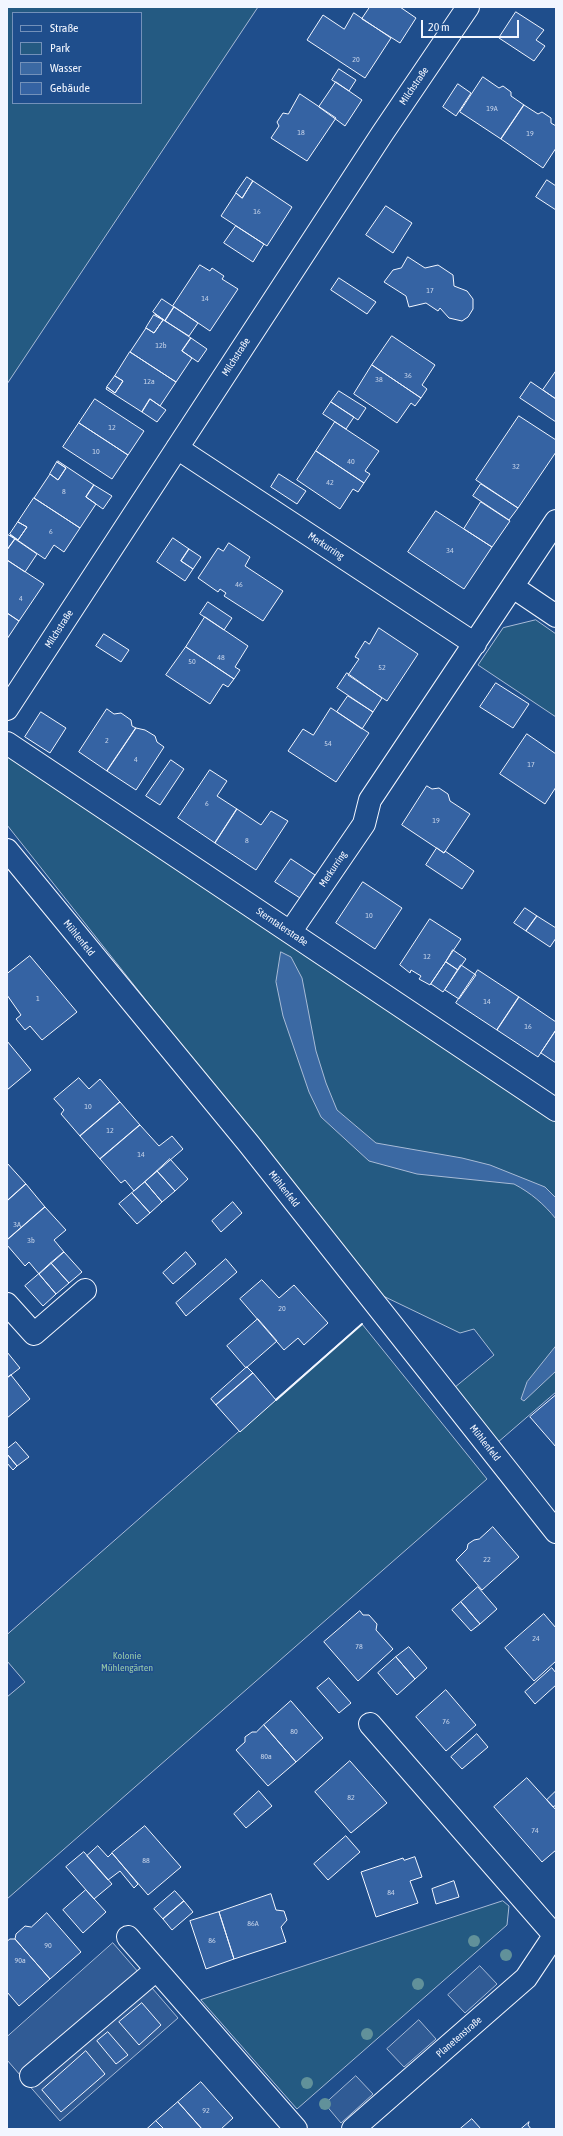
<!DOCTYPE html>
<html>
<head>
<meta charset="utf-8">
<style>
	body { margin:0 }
	#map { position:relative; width:563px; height:2136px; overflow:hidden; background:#1f4e8c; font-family:"Asap Condensed",sans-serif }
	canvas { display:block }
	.frame { position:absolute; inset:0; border:8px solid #f2f6ff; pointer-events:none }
	.legend { position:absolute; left:12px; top:12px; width:130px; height:92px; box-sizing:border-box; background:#1f4e8c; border:1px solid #7391ba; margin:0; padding:5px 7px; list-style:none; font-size:12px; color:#f2f6ff }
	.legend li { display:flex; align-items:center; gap:8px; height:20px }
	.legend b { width:20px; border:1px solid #7391ba }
	.scale { position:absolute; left:421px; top:20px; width:98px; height:18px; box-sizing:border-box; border:2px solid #f2f6ff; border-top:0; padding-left:5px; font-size:12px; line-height:14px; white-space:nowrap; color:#f2f6ff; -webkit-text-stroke:3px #1f4e8c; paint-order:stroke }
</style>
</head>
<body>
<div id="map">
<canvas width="563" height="2136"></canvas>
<div class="frame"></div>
<ul class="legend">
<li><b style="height:5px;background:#1f4e8c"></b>Straße</li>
<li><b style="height:11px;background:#245a82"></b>Park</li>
<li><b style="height:11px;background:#3b69a3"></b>Wasser</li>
<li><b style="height:11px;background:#3563a3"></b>Gebäude</li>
</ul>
<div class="scale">20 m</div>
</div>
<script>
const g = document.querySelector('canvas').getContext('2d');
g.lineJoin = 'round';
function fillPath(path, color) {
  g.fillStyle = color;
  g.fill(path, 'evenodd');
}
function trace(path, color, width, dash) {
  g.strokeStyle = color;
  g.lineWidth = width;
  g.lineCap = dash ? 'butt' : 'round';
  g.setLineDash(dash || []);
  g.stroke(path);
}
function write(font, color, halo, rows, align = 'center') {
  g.font = font + ' "Asap Condensed",sans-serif';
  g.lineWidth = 3;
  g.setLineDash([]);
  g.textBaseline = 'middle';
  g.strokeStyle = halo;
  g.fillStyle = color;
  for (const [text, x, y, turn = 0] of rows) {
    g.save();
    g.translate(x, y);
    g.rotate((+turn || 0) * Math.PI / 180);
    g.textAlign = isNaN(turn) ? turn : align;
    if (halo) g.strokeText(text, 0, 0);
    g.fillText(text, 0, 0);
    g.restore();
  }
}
const green = new Path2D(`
	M 7,7 L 258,7 L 7,384 ZM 13,13 L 141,13 L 141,103 L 13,103 Z
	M 536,620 L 556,634 L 556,717 L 478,665 L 503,628 Z
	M 7,757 L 12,757 L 556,1119 L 556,1392 L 497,1443 L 454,1388 L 494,1355 L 474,1329 L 460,1333 L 379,1294 L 7,825 Z
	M 362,1324 L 487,1479 L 7,1899 L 7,1697 L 25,1682 L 7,1661 L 7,1635 Z
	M 503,1901 L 509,1906 L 507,1925 L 297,2109 L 201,2000 Z`);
fillPath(green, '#245a82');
trace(green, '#a8bbd7', 1);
const parking = new Path2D(`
	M 113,1943 L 178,2018 L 60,2121 L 7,2060 L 7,2037 Z
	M 480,1966 L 497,1984 L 465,2013 L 448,1995 Z
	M 419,2020 L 436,2039 L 404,2067 L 387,2049 Z
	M 356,2076 L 373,2094 L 341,2123 L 325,2104 Z`);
fillPath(parking, '#305b95');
trace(parking, '#a8bbd7', 1);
const water = new Path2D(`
	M 281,952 L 291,957 L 302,978 L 316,1051 L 326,1083 L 337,1110 L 376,1143 L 462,1158 L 490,1165 L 545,1187 L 556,1198 L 556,1219 C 544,1204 531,1193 514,1184 L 417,1174 L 369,1161 L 321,1117 L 309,1092 L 283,1016 L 276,982 Z
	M 556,1346 L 556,1371 L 524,1401 L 521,1399 L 527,1382 Z`);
fillPath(water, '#3b69a3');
trace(water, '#a8bbd7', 1);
const building = new Path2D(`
	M 370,7 L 400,7 L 416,18 L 400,43 L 362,19 Z
	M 516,12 L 544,30 L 536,40 L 545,46 L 534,61 L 499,38 Z
	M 354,13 L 391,38 L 365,78 L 307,40 L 323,15 L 344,29 Z
	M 339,69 L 356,80 L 349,91 L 332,80 Z
	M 483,77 L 499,88 L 503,86 L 511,92 L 511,96 L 524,105 L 501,139 L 460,112 Z
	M 336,82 L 362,100 L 345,126 L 319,107 Z
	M 458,84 L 471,93 L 456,116 L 443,107 Z
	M 300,94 L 336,118 L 307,161 L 271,138 L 279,126 L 277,122 L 283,113 L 288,114 Z
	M 524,105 L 538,114 L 542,112 L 551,118 L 551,123 L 556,126 L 556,148 L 543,168 L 501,139 Z
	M 247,177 L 253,181 L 242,198 L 236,193 Z
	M 547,180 L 556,186 L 556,210 L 536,197 Z
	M 253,181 L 292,207 L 267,246 L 221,216 L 236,193 L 242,198 Z
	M 386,206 L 412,223 L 393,253 L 366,235 Z
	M 236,226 L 264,244 L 253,262 L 224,243 Z
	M 408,257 L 425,268 L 438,265 L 453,275 L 454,286 L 467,291 L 473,299 L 473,309 L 468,317 L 462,321 L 449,318 L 440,308 L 438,311 L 426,303 L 409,307 L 406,296 L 384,282 L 393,270 L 401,268 Z
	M 200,265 L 210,271 L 212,268 L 224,276 L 222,279 L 238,289 L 210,331 L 173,306 Z
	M 339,278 L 376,302 L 367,314 L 331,290 Z
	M 162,299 L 174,307 L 165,321 L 153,312 Z
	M 174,307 L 198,323 L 189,336 L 165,321 Z
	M 155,314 L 191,338 L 182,351 L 192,358 L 176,382 L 130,352 L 146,328 L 154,333 L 163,320 Z
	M 154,315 L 163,320 L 154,333 L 146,328 Z
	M 392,336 L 435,365 L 422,385 L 427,389 L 421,398 L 372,365 Z
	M 191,338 L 207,349 L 198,362 L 182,351 Z
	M 130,352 L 176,382 L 160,406 L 150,399 L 142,412 L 106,389 L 107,387 L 115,393 L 123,381 L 115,376 Z
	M 372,365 L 421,398 L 415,406 L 411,403 L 397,423 L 354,394 Z
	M 556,371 L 556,399 L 543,390 Z
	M 115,376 L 123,381 L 115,393 L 107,387 Z
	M 531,382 L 556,399 L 556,422 L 520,398 Z
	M 339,391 L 366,408 L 358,420 L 331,402 Z
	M 95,399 L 144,431 L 128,455 L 79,423 Z
	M 150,399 L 166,410 L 157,422 L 142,412 Z
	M 331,402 L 354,417 L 346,429 L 323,414 Z
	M 519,416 L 556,440 L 556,452 L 518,508 L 476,480 Z
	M 335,422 L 379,451 L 365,471 L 370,474 L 364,483 L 316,451 Z
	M 79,423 L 128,455 L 112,479 L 63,447 Z
	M 316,451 L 364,483 L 358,492 L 353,489 L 340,509 L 297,480 Z
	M 58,461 L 94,485 L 86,497 L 96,504 L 80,528 L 34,498 L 50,474 L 58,480 L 66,468 L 57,462 Z
	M 57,462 L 66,468 L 58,480 L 50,474 Z
	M 279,474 L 306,491 L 297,504 L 271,487 Z
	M 481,484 L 518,508 L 509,520 L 473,496 Z
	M 94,485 L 112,496 L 103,509 L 86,497 Z
	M 34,498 L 80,528 L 64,552 L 54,545 L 45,559 L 10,535 L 18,540 L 27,527 L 18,522 Z
	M 481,502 L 510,521 L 492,547 L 464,529 Z
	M 436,511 L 492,547 L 464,589 L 408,552 Z
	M 18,522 L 27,527 L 18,540 L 10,534 Z
	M 7,534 L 15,539 L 7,550 Z
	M 173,538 L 189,549 L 181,561 L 193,569 L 185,581 L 157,562 Z
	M 15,539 L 37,554 L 25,572 L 7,560 L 7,550 Z
	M 229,543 L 250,557 L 245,566 L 283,591 L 263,621 L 224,596 L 226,593 L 220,589 L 218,592 L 198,578 L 218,548 L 223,551 Z
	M 189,549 L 201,557 L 193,569 L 181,561 Z
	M 7,560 L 44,584 L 19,621 L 7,613 Z
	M 208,602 L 232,618 L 224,630 L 200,614 Z
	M 7,613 L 19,621 L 7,639 Z
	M 205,617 L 248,646 L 235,667 L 240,670 L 234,679 L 186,647 Z
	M 379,628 L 418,654 L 387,701 L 348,675 L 359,659 L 355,657 L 365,641 L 369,644 Z
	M 104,634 L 129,650 L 121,662 L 96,646 Z
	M 186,647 L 234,679 L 228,687 L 223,684 L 210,704 L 166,675 Z
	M 347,673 L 382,698 L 373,712 L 337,688 Z
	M 496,683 L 529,704 L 513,728 L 480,707 Z
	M 348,696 L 373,712 L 362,729 L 337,712 Z
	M 331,708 L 369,733 L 336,782 L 288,751 L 303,729 L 313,735 Z
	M 107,709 L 114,714 L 121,713 L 131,720 L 132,726 L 136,728 L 107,771 L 79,752 Z
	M 41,712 L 66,728 L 50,753 L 25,737 Z
	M 136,728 L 145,730 L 155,736 L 157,742 L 164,747 L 136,790 L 107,771 Z
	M 527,734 L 556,754 L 556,787 L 545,804 L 500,774 Z
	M 171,760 L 184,769 L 160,805 L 146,796 Z
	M 210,770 L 227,781 L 217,796 L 237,809 L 215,843 L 178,818 Z
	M 427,786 L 432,789 L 439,788 L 448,794 L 450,801 L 470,814 L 444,853 L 402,825 Z
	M 237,809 L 261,825 L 271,811 L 288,821 L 256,870 L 215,843 Z
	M 437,848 L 444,853 L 445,851 L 474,871 L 462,889 L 426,865 Z
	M 291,859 L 315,875 L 300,898 L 275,882 Z
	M 363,882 L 402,908 L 375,949 L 336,923 Z
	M 525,908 L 537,916 L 526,931 L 514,923 Z
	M 537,916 L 556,928 L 556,938 L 550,947 L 526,931 Z
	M 430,919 L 461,939 L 430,985 L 419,979 L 421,976 L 411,970 L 410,973 L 400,965 Z
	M 453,950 L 466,959 L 458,970 L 446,962 Z
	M 30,956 L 77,1012 L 42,1040 L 30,1026 L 25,1030 L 16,1019 L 21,1015 L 7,995 L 7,974 Z
	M 446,962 L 458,970 L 443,992 L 431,984 Z
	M 461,965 L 476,975 L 459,999 L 445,990 Z
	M 478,970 L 519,997 L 497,1030 L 456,1003 Z
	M 519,997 L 556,1022 L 556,1030 L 538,1057 L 497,1030 Z
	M 556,1030 L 556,1063 L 541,1053 Z
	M 7,1041 L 31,1070 L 7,1090 Z
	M 79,1078 L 89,1089 L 100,1079 L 120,1102 L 80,1136 L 61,1114 L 64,1110 L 54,1099 Z
	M 120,1102 L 140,1125 L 100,1159 L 80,1136 Z
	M 140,1125 L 159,1146 L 172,1136 L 183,1149 L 134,1191 L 125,1180 L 121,1183 L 100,1159 Z
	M 170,1159 L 188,1179 L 175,1191 L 157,1171 Z
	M 7,1163 L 26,1184 L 7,1201 Z
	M 157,1171 L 175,1191 L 162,1202 L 145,1182 Z
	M 145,1182 L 162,1202 L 150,1213 L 132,1193 Z
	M 26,1184 L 45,1207 L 7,1240 L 7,1201 Z
	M 132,1193 L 150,1213 L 137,1224 L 119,1204 Z
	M 233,1202 L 242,1213 L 221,1232 L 212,1221 Z
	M 45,1207 L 66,1230 L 54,1240 L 64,1252 L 39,1274 L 29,1262 L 25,1266 L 7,1245 L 7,1240 Z
	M 64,1252 L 82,1272 L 69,1283 L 51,1263 Z
	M 186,1252 L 196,1264 L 173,1284 L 163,1273 Z
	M 226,1259 L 237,1272 L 186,1316 L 176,1303 Z
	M 51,1263 L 69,1283 L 56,1294 L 39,1274 Z
	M 39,1274 L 56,1294 L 43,1306 L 25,1286 Z
	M 262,1280 L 279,1298 L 294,1285 L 328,1323 L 304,1345 L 298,1338 L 284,1350 L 240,1299 Z
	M 258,1319 L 277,1341 L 246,1368 L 227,1346 Z
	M 7,1352 L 20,1368 L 7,1378 Z
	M 247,1367 L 253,1373 L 216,1405 L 211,1399 Z
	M 253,1373 L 276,1400 L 240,1432 L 216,1405 Z
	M 11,1375 L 30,1399 L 7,1418 L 7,1378 Z
	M 556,1395 L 556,1447 L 530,1417 Z
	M 16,1442 L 29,1457 L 17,1466 L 7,1454 L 7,1449 Z
	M 7,1454 L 17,1466 L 13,1470 L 7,1463 Z
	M 493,1527 L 519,1557 L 482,1590 L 456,1560 L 467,1549 L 468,1544 L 474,1540 L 479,1539 Z
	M 478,1587 L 497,1609 L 480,1624 L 461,1602 Z
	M 461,1602 L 480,1624 L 471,1631 L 452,1610 Z
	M 360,1611 L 363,1615 L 369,1615 L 377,1624 L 376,1630 L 393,1649 L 358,1681 L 324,1642 Z
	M 544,1614 L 556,1628 L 556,1661 L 534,1681 L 505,1648 Z
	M 409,1647 L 427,1668 L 415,1679 L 396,1657 Z
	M 396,1657 L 415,1679 L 397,1695 L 378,1673 Z
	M 552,1668 L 556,1673 L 556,1685 L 535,1704 L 525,1692 Z
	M 329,1678 L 351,1703 L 339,1713 L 317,1688 Z
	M 446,1690 L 476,1725 L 446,1751 L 416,1717 Z
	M 291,1701 L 323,1738 L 296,1762 L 264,1725 Z
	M 264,1725 L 296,1762 L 268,1786 L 236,1750 L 245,1742 L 245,1737 L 252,1732 L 256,1732 Z
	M 477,1734 L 488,1747 L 462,1769 L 451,1757 Z
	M 350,1761 L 387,1803 L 351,1833 L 315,1792 Z
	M 527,1778 L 556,1810 L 556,1850 L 542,1862 L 494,1807 Z
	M 259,1791 L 272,1806 L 246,1828 L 234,1814 Z
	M 556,1791 L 556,1805 L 553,1807 L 547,1800 Z
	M 145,1826 L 181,1867 L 148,1895 L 112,1853 Z
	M 346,1836 L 360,1852 L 328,1880 L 314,1864 Z
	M 98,1846 L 108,1857 L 112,1853 L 138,1884 L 134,1888 L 120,1871 L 108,1880 L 87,1856 Z
	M 84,1852 L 112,1884 L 94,1899 L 66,1867 Z
	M 415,1857 L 422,1877 L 410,1881 L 418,1903 L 376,1917 L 361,1872 L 403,1858 L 404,1860 Z
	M 454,1881 L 459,1897 L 436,1904 L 432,1889 Z
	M 86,1890 L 106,1912 L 83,1933 L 63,1910 Z
	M 175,1891 L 184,1901 L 163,1919 L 154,1909 Z
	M 271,1894 L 276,1910 L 284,1911 L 287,1920 L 281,1927 L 286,1942 L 234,1959 L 219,1912 Z
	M 184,1901 L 193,1912 L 172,1930 L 163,1919 Z
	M 219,1912 L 234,1959 L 206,1969 L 190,1921 Z
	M 47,1913 L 81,1952 L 50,1979 L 15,1939 L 16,1934 L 25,1926 L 31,1927 Z
	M 10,1939 L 15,1939 L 50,1979 L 19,2006 L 7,1992 L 7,1942 Z
	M 142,2003 L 161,2025 L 139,2045 L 119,2022 Z
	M 108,2032 L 128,2055 L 116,2064 L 97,2041 Z
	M 86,2051 L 105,2074 L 61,2112 L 42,2090 Z
	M 201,2082 L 233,2118 L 221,2129 L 202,2129 L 178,2102 Z
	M 178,2102 L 202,2129 L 164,2129 L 156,2121 Z
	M 472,2119 L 481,2129 L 460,2129 Z
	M 156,2121 L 164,2129 L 147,2129 Z
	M 529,2122 L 528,2125 L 531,2129 L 521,2129 Z`);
fillPath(building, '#3563a3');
trace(building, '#f2f6ff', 1);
const minor = new Path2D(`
	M 177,448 L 475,644
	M 513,587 L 556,616
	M 7,709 L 382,134 L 468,7
	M 7,743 L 556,1110
	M 7,850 L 249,1144 L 556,1532
	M 289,931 L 295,925 L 364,824 L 370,800 L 556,521
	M 7,1304 L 34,1334 L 85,1290
	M 370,1724 L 556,1937
	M 128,1937 L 296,2129
	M 31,2076 L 156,1970
	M 353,2129 L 526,1978 L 556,1933`);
trace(minor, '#f2f6ff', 24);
trace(minor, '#1f4e8c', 22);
trace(new Path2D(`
	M 276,1400 L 362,1324`), '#f2f6ff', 2);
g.fillStyle = '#61919a';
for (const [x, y] of [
	[474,1941],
	[506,1955],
	[418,1984],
	[367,2034],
	[307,2083],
	[325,2104]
]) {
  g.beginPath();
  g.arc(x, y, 6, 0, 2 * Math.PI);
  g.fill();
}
write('8px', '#c3d1e8', null, [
	["20",356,59],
	["19A",492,108],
	["18",301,132],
	["19",530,133],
	["16",257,211],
	["17",430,290],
	["14",205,298],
	["12b",161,345],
	["36",408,375],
	["38",379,379],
	["12a",149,381],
	["12",112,427],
	["10",96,451],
	["40",351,461],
	["32",516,466],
	["42",330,482],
	["8",64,491],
	["6",51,531],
	["34",450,550],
	["46",239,584],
	["4",21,598],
	["48",221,657],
	["50",192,661],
	["52",382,667],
	["2",107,740],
	["54",328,743],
	["4",136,759],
	["17",531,764],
	["6",207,803],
	["19",436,820],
	["8",247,840],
	["10",369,915],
	["12",427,956],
	["1",38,998],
	["14",487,1001],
	["16",528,1026],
	["10",88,1106],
	["12",110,1130],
	["14",141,1154],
	["3A",17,1224],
	["3b",31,1240],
	["20",282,1308],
	["22",487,1559],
	["24",536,1638],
	["78",359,1646],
	["76",446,1721],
	["80",294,1731],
	["80a",266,1756],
	["82",351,1797],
	["74",535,1830],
	["88",146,1860],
	["84",391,1892],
	["86A",253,1923],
	["86",212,1940],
	["90",48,1945],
	["90a",20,1960],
	["92",206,2110]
]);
write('10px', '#f2f6ff', '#1f4e8c', [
	["Milchstraße",414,86,-56],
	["Milchstraße",236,357,-57],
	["Merkurring",326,546,33],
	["Milchstraße",59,629,-57],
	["Merkurring",333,869,-56],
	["Sterntalerstraße",282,927,34],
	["Mühlenfeld",79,938,51],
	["Mühlenfeld",284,1189,52],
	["Mühlenfeld",485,1443,52],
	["Planetenstraße",459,2037,-41]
]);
write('10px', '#97c8a6', '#1f4e8c', [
	["Kolonie",127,1656],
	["Mühlengärten",127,1668]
]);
</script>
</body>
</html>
